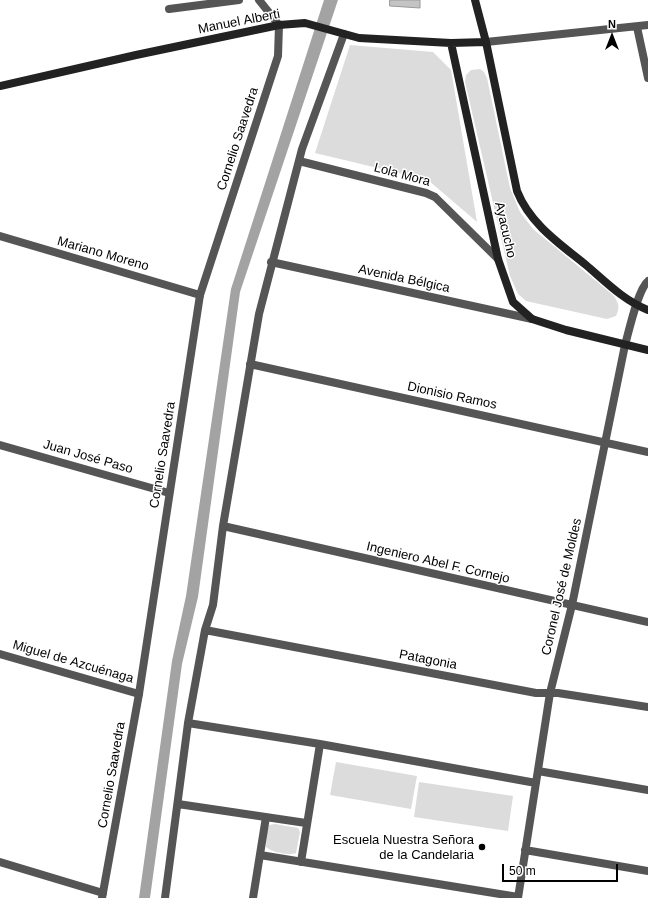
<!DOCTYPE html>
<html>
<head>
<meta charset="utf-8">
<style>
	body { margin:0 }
	#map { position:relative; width:648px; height:898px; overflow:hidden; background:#fff; font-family:Arial,sans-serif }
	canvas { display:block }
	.north { position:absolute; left:592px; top:16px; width:40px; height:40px; -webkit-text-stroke:3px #fff; paint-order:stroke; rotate:0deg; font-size:11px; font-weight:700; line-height:16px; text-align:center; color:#000 }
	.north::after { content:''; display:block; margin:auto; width:14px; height:18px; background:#000; clip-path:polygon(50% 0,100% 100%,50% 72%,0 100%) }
	.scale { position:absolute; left:502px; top:864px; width:116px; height:18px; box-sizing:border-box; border:2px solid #000; border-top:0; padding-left:5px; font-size:12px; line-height:14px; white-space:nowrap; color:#000; -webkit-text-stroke:3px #fff; paint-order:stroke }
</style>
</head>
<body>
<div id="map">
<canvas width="648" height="898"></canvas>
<div class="north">N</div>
<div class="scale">50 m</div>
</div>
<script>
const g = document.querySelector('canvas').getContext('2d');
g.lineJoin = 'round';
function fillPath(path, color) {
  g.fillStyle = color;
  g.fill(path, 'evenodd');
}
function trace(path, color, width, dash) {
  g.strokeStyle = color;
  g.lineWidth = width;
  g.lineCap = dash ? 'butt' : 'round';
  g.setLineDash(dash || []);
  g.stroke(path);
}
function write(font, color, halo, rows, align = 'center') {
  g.font = font + ' Arial,sans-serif';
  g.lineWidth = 3;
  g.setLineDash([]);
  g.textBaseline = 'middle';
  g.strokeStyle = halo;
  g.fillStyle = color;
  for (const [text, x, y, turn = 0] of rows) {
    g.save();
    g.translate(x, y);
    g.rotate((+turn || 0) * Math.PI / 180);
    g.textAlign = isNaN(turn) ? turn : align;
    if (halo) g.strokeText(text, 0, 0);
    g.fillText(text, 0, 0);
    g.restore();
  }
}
fillPath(new Path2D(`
	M 350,45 L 433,52 L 451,70 L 477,222 L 428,180 L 315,153 Z
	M 480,69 L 484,72 L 487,78 L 510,188 L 520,212 L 533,229 L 613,295 C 619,303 620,307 616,316 L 607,319 L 526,301 L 518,294 L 510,276 L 465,82 L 466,75 L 471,70 Z
	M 336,762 L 417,776 L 411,809 L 330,795 Z
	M 419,782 L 513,796 L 508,831 L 414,817 Z
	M 275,824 L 298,828 L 300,832 L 296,853 C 288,856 272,852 266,847 L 267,832 L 269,825 Z`), '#dcdcdc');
fillPath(new Path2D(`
	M 324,0 L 338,0 L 240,292 L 198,597 L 182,664 L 150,898 L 139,898 L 172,661 L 186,596 L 231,289 Z`), '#a3a3a3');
const building = new Path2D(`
	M 390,0 L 420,0 L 420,8 L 390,6 Z`);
fillPath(building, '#c4c4c4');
trace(building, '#999', 1);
trace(new Path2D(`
	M 259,0 L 279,25
	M 169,9 L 239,0`), '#555', 8);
trace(new Path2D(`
	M 637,27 L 648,78
	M 486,42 L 648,25
	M 299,161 L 426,193 L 435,197 L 498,259
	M 0,236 L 200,295
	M 271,262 L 532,319
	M 250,364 L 648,452
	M 0,445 L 169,493
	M 223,526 L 648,622
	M 205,630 L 536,693 L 558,693 L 648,707
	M 0,654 L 139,694
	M 188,723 L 320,744 L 536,783
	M 538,771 L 648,790
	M 178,804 L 306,823
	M 525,850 L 648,871
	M 260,855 L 518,897
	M 0,862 L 103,893
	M 301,862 L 320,744
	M 165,898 L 188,723 L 205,630 L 213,605 L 223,526 L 259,314 L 302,149 L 344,34
	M 253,898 L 266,817
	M 518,898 L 550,693 L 572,605 L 625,345 C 629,331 638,289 648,281`), '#555', 8);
trace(new Path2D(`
	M 102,898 L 139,694 L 200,295 L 278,56 L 279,25`), '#555', 8);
trace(new Path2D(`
	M 475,0 L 486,42 L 517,191 C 530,224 560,244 586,265 C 606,282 623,300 648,310
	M 451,43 L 498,259 L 513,302 L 532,319 L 566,330 L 648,350
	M 0,86 L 136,55 L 279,25 L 305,23 L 359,38 L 451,43 L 486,42`), '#222', 8);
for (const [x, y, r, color] of [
	[482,847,4,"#000"]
]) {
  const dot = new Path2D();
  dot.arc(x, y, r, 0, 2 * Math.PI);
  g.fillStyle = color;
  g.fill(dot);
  trace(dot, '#fff', 1.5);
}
write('13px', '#000', '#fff', [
	["Manuel Alberti",239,22,-11],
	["Cornelio Saavedra",238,139,-72],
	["Lola Mora",402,175,15],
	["Ayacucho",505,230,77],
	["Mariano Moreno",103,254,16],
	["Avenida Bélgica",404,279,12],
	["Dionisio Ramos",452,396,12],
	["Cornelio Saavedra",163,455,-81],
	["Juan José Paso",88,457,16],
	["Ingeniero Abel F. Cornejo",438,563,13],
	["Coronel José de Moldes",562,587,-77],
	["Patagonia",428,660,11],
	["Miguel de Azcuénaga",73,662,16],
	["Cornelio Saavedra",112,775,-80]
]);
write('13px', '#000', '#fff', [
	["Escuela Nuestra Señora",474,840],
	["de la Candelaria",474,855]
], 'right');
</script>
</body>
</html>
